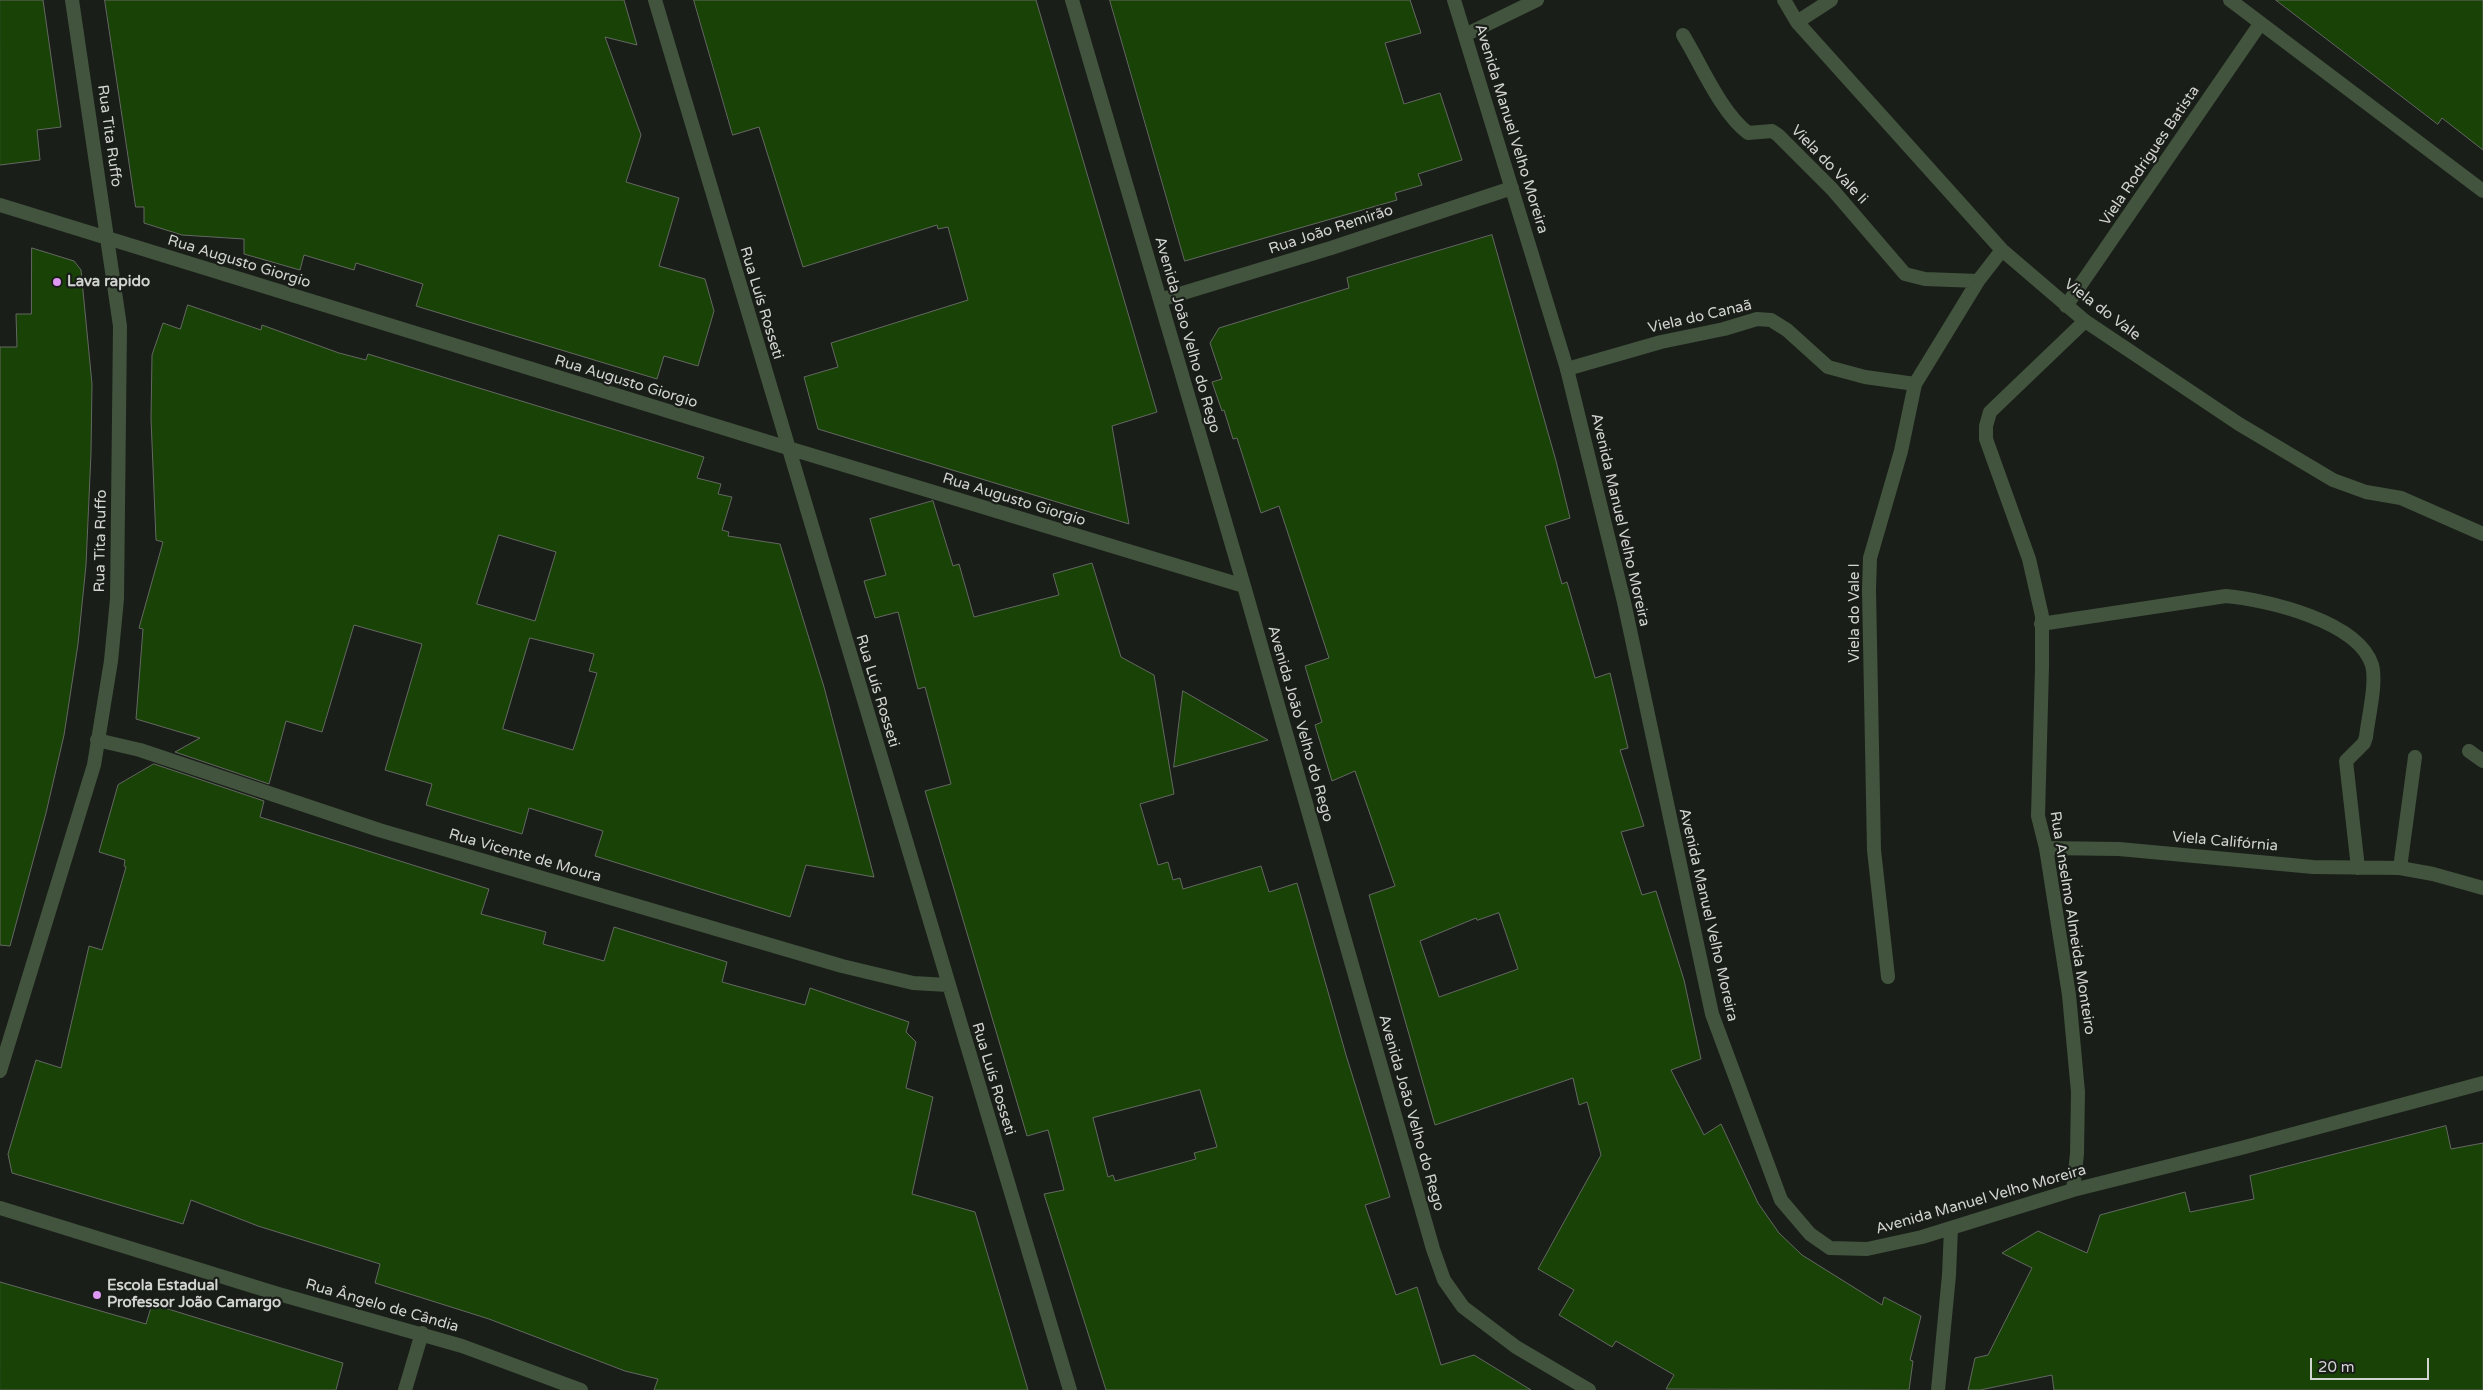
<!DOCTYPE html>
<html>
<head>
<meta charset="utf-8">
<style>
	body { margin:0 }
	#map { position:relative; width:2483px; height:1390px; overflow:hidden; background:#1a1e19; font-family:"Varela Round",sans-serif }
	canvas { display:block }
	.scale { position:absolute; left:2310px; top:1358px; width:119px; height:22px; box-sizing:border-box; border:2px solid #d2d4d1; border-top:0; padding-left:6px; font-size:15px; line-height:18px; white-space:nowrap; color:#d2d4d1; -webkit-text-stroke:4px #1a1e19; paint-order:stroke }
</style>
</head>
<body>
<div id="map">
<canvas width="2483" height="1390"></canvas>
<div class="scale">20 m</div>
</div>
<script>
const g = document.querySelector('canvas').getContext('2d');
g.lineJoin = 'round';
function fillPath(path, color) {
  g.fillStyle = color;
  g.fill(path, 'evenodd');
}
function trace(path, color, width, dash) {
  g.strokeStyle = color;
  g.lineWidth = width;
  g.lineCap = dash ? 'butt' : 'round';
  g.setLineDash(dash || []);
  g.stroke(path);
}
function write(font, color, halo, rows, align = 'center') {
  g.font = font + ' "Varela Round",sans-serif';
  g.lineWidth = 4.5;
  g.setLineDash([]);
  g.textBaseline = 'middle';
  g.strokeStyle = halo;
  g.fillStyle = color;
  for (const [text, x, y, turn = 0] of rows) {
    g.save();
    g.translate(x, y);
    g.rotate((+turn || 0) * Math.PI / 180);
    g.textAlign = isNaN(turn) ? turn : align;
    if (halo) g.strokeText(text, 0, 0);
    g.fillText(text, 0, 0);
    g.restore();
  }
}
const building = new Path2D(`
	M 0,0 L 43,0 L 61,127 L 37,130 L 40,160 L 0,165 Z
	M 105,0 L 624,0 L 637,45 L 605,37 L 641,135 L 626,182 L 679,198 L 659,266 L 705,279 L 714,311 L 698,366 L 664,356 L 657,379 L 416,306 L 423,284 L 356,263 L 354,270 L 304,255 L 300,270 L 244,254 L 244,239 L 182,235 L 144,223 L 144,207 L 136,207 Z
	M 694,0 L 1036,0 L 1157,412 L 1112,426 L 1129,524 L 818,429 L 804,377 L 838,367 L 831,343 L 968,300 L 948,227 L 938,229 L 937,225 L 803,267 L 759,127 L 733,135 Z
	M 1110,0 L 1410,0 L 1421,33 L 1385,43 L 1404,104 L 1440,93 L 1462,160 L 1418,174 L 1422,185 L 1395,193 L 1397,200 L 1185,261 Z
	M 2276,0 L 2483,0 L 2483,150 L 2442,118 L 2438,124 Z
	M 1492,235 L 1556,461 L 1570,518 L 1545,526 L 1562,584 L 1567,582 L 1595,678 L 1610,673 L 1628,748 L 1620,750 L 1644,826 L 1621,832 L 1642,895 L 1656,891 L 1684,980 L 1701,1059 L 1671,1070 L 1704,1135 L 1721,1124 L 1758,1203 L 1779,1233 L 1802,1255 L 1882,1305 L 1884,1297 L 1921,1316 L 1910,1360 L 1913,1361 L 1909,1390 L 1666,1389 L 1674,1375 L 1616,1341 L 1612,1347 L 1559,1315 L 1574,1290 L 1538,1269 L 1601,1155 L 1587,1102 L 1579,1105 L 1573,1078 L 1435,1125 L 1369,895 L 1395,886 L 1355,771 L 1332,781 L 1315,725 L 1322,722 L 1305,666 L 1329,658 L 1279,506 L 1261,513 L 1237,438 L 1233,439 L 1224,410 L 1222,411 L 1212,382 L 1222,379 L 1210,343 L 1219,328 L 1349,288 L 1347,278 ZM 1499,913 L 1518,969 L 1439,997 L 1420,941 L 1476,918 L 1477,920 Z
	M 32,248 L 74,261 L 81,270 L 92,384 L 91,453 L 86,565 L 78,644 L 64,735 L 46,813 L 10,946 L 0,945 L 0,347 L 17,347 L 16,314 L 31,314 Z
	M 188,305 L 261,330 L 262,325 L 339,353 L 366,360 L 368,354 L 704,457 L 697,478 L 721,484 L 718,494 L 732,497 L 722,530 L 729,532 L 728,536 L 780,544 L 824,687 L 874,877 L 806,865 L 790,917 L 595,856 L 603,831 L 529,808 L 522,834 L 426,805 L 432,784 L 385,770 L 422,644 L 354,625 L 322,732 L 286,721 L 269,784 L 175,752 L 200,738 L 136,719 L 143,629 L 139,628 L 163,542 L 156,540 L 151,419 L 152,355 L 163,323 L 180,329 ZM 499,535 L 556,552 L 535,621 L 477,604 ZM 530,638 L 594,654 L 589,671 L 597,673 L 573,750 L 503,729 Z
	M 933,501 L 953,566 L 959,564 L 974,617 L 1059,595 L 1053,574 L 1092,563 L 1121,657 L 1154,675 L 1174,794 L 1140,804 L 1158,865 L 1168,862 L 1173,880 L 1180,878 L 1183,889 L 1261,866 L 1269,892 L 1297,883 L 1346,1055 L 1390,1197 L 1365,1205 L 1396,1295 L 1417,1287 L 1441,1365 L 1474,1355 L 1531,1390 L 1106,1390 L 1044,1194 L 1064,1190 L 1048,1130 L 1027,1136 L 925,791 L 951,784 L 925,687 L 918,689 L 898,612 L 875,618 L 864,581 L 886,575 L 870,519 ZM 1200,1090 L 1217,1147 L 1194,1153 L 1196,1159 L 1115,1181 L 1113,1175 L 1108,1177 L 1093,1118 Z
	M 1183,691 L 1268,740 L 1174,767 Z
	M 154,764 L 264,801 L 260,817 L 489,889 L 481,914 L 546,932 L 543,944 L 604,961 L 614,927 L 727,962 L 722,982 L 805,1005 L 810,988 L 909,1022 L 906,1032 L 916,1042 L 906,1088 L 933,1097 L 912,1194 L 975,1212 L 1028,1390 L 654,1390 L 658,1379 L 625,1371 L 489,1319 L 375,1283 L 380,1264 L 258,1226 L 191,1200 L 183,1224 L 12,1173 L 8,1154 L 36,1060 L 61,1068 L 89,946 L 102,950 L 126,867 L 124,866 L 125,860 L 99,852 L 118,785 Z
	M 2446,1126 L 2451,1149 L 2483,1143 L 2483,1390 L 2054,1390 L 2052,1375 L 1980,1390 L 1968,1390 L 1975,1358 L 1988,1355 L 2032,1268 L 2002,1253 L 2038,1231 L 2087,1253 L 2100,1215 L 2185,1192 L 2190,1212 L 2254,1199 L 2250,1176 Z
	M 0,1282 L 146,1324 L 152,1304 L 343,1363 L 336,1390 L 0,1390 Z`);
fillPath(building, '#194206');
trace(building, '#646862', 1);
trace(new Path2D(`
	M 1784,0 L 1797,22 L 2002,250 L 2085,321 L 2239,424 L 2333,480 L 2366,492 L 2401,498 L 2483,534
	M 1797,22 L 1831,0
	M 1465,35 L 1537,0
	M 1683,35 C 1702,66 1720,111 1748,133 L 1772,131 L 1778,135 L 1832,189 L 1905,274 L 1925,279 L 1978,281
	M 2066,306 L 2260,24
	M 1567,369 L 1661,342 L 1724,329 L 1757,319 L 1771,320 L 1787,330 L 1828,367 L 1865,377 L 1915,384
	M 2041,624 L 2226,596 C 2267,600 2358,621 2372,665 C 2377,683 2368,718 2366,737 L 2364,743 L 2346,761 L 2358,868
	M 2469,751 L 2483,761
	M 2046,848 L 2119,849 L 2313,867 L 2400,868 L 2433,874 L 2483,888
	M 2400,868 L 2415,757
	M 1888,977 L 1874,850 L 1869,590 L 1870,558 L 1901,451 L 1915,384 L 1978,281 L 2002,250`), '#42543d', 14);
trace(new Path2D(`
	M 655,0 L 1070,1390
	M 1072,0 L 1244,586 L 1433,1249 L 1444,1280 L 1463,1307 L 1516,1347 L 1589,1390
	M 1454,0 L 1567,369 L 1624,602 L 1712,1014 L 1781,1200 L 1810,1234 L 1830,1248 L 1867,1249 L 1922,1237 L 2073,1190 L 2241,1148 L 2483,1083
	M 2230,0 L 2483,191
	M 0,205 L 788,448 L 1244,586
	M 1160,300 L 1331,248 L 1512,188
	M 97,740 L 140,750 L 379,830 L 842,966 L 913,983 L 948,985
	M 0,1071 L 94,765 L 111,661 L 117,599 L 120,326 L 72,0
	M 2073,1190 L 2077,1154 L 2078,1092 L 2069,995 L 2046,848 L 2038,816 L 2042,667 L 2042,616 L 2029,559 L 1986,439 L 1986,426 L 1990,412 L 2085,321
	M 0,1208 L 275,1293 L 462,1346 L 581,1390
	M 405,1390 L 422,1333
	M 1938,1390 L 1949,1275 L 1951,1228`), '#42543d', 14);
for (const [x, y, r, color] of [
	[57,282,5,"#de98f3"],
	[97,1295,5,"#de98f3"]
]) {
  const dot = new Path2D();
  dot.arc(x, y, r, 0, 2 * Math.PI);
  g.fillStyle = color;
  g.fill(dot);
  trace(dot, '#1a1e19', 2);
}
write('15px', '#d2d4d1', '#1a1e19', [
	["Avenida Manuel Velho Moreira",1511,129,73],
	["Rua Tita Ruffo",109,136,82],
	["Viela Rodrigues Batista",2150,156,-56],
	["Viela do Vale Ii",1829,165,46],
	["Rua João Remirão",1331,230,-18],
	["Rua Augusto Giorgio",239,262,17],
	["Rua Luís Rosseti",761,303,73],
	["Viela do Vale",2102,310,37],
	["Viela do Canaã",1700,317,-13],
	["Avenida João Velho do Rego",1187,335,74],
	["Rua Augusto Giorgio",626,382,17],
	["Rua Augusto Giorgio",1014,500,17],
	["Avenida Manuel Velho Moreira",1620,520,77],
	["Rua Tita Ruffo",101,541,-89],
	["Viela do Vale I",1855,613,-90],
	["Rua Luís Rosseti",877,691,73],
	["Avenida João Velho do Rego",1300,724,74],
	["Viela Califórnia",2225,842,5],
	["Rua Vicente de Moura",525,856,16],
	["Avenida Manuel Velho Moreira",1708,915,77],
	["Rua Anselmo Almeida Monteiro",2072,923,81],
	["Rua Luís Rosseti",993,1079,73],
	["Avenida João Velho do Rego",1411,1113,74],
	["Avenida Manuel Velho Moreira",1981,1200,-16],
	["Rua Ângelo de Cândia",382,1306,16]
]);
write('bold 15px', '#d2d4d1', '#1a1e19', [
	["Lava rapido",67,282],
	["Escola Estadual",107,1286],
	["Professor João Camargo",107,1303]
], 'left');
</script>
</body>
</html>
